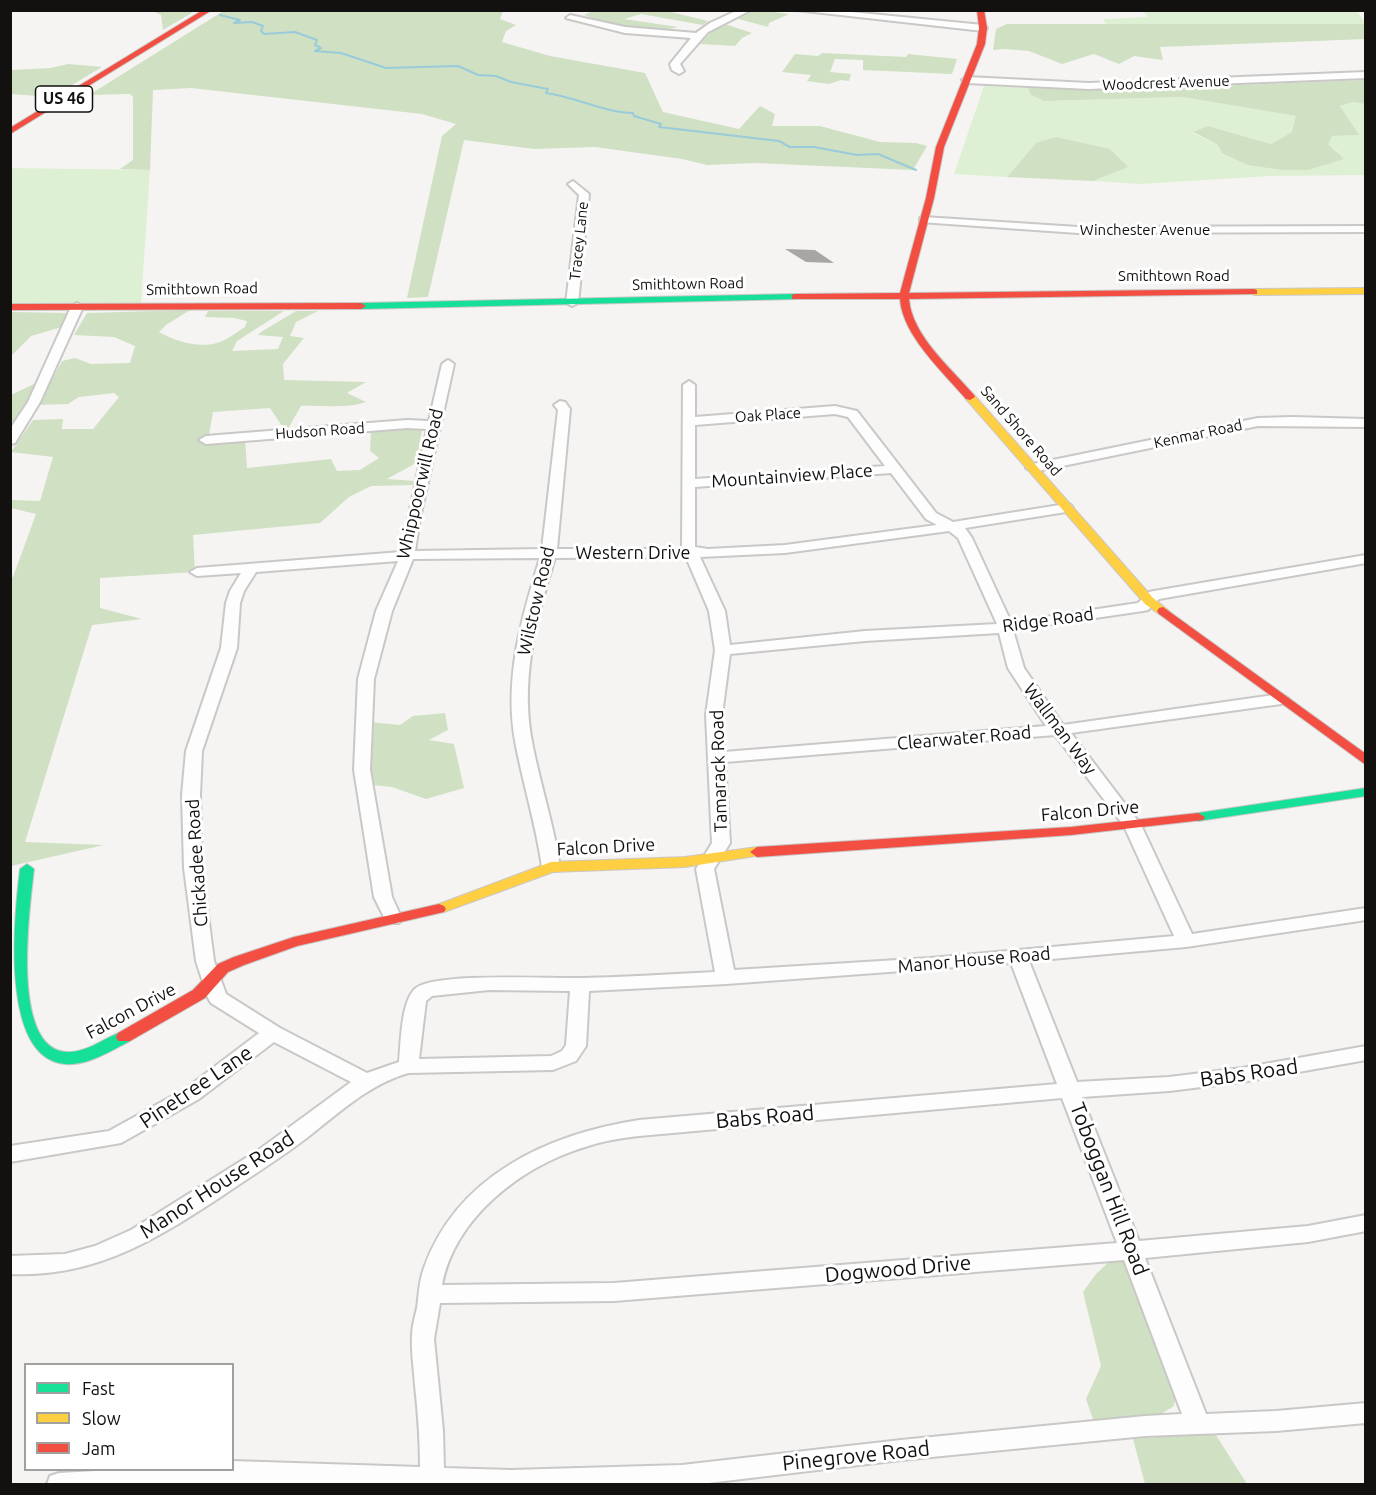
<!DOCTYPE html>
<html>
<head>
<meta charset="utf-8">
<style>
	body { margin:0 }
	#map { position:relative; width:1376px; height:1495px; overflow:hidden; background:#f6f4f2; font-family:Ubuntu,sans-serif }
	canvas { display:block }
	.frame { position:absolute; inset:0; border:12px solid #121110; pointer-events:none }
	.legend { position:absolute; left:24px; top:1363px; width:210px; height:108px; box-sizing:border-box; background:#fff; border:2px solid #a0a09f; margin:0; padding:8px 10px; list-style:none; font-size:18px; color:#121110 }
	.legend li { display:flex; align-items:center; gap:12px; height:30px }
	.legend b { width:30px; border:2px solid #a0a09f }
</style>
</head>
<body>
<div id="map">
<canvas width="1376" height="1495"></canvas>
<div class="frame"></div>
<ul class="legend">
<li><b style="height:8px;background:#16e098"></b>Fast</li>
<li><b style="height:8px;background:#ffcf43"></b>Slow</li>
<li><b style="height:8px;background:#f24e42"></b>Jam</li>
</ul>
</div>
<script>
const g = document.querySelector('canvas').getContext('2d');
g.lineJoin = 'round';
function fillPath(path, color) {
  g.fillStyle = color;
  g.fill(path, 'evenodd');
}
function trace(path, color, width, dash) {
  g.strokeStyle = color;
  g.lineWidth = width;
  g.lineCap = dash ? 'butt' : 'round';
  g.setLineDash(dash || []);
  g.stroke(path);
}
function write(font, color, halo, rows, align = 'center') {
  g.font = font + ' Ubuntu,sans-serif';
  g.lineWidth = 6;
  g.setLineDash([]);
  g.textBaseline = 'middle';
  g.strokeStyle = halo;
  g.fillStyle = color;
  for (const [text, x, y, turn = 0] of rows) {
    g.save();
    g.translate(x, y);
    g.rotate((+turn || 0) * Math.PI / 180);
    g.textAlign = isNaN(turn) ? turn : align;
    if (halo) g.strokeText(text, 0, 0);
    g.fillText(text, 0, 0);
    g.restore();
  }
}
fillPath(new Path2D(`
	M 1142,10 L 1356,10 L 1366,24 L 1106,24 L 1103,19 L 1148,17 Z
	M 984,86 L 1028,88 L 1031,95 L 1044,101 L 1182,97 L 1297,116 L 1292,132 L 1271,144 L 1208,126 L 1193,133 L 1217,144 L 1222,153 L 1338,152 L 1327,144 L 1331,136 L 1358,135 L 1340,106 L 1353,102 L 1365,104 L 1365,175 L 1270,176 L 1140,184 L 1093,181 L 1127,167 L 1036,143 L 1007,177 L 954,174 Z
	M 11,168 L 150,170 L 141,303 L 11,303 Z`), '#def0d3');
fillPath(new Path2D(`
	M 225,10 L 503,11 L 500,19 L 516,25 L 506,31 L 502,42 L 550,56 L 645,73 L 663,112 L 739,129 L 760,106 L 775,114 L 772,126 L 820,126 L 880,142 L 916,143 L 927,146 L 913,170 L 756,163 L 707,165 L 682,159 L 595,147 L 534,149 L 464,140 L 428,297 L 407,298 L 442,136 L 456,124 L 422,114 L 191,88 L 153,90 L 150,170 L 120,169 L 133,160 L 133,97 L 130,94 L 89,95 Z
	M 757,10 L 789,14 L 769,23 L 768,27 L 735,18 Z
	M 153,11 L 195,11 L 163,30 L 161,15 Z
	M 593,11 L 667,11 L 708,21 L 703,25 L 641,14 L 624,19 L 678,27 C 645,35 615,27 584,15 Z
	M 725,24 L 752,33 L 742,38 L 735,46 L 700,44 L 712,31 Z
	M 1007,24 L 1365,24 L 1366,39 L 1160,47 L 1163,60 L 1134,56 L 1119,64 L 1094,54 L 1062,64 L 1029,51 L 1005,49 L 993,50 L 996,29 Z
	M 822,53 L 906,57 L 908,54 L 957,59 L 952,74 L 863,70 L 863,60 L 835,59 L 830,72 L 851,74 L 849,81 L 841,80 L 829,84 L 807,81 L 811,75 L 782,72 L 795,54 L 818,56 Z
	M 68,64 L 102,67 L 52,97 L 11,94 L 11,70 L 51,68 Z
	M 1365,80 L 1365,104 L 1353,102 L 1340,106 L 1359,135 L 1332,136 L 1328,144 L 1344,159 L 1308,170 L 1282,170 L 1248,165 L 1222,153 L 1217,144 L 1193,132 L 1208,126 L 1271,144 L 1292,132 L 1296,116 L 1182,97 L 1044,101 L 1031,95 L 1028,88 L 1115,90 Z
	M 1056,137 L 1110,149 L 1128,167 L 1093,181 L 1007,177 L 1036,143 Z
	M 190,310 L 166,325 L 159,332 C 177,342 200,349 220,342 C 228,339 237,332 245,327 L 247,321 L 234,318 L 205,317 L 208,311 L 284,311 L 237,341 L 232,351 L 278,349 L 283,337 L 258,335 L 261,332 L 296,311 L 318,311 L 296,322 L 290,336 L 304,338 L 283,364 L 284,380 L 366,382 L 347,393 L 366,402 C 345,409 323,405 301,406 L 286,432 L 270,408 L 213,412 L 209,435 L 204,438 L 245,438 L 247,468 L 331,459 L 337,471 L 360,470 L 379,458 L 370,451 L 371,431 L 414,427 L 422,430 L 416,463 L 387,479 L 416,481 L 415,485 L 371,486 L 349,497 L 320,523 L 193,535 L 195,572 L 100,578 L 100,608 L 142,619 L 92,625 L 25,842 L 104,845 L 11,866 L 10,578 L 13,577 L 36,514 L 11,508 L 11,500 L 40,501 L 53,457 L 11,452 L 33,420 L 63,419 L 62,429 L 93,429 L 119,397 L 114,393 L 79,397 L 68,404 L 38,405 L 62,361 L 75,358 L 91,364 L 130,363 L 135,346 L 114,337 L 74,335 L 87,313 Z
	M 11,312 L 68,313 L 62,327 L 31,336 L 11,356 Z
	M 36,383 L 16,428 L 11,435 L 11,395 Z
	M 445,713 L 448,730 L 429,740 L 454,744 L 464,788 L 426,799 L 392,787 L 372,785 L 369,753 L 370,722 L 400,725 L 413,716 Z
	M 1114,1257 L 1122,1258 L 1128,1263 L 1176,1393 L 1174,1406 L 1161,1414 L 1095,1425 L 1086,1399 L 1101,1366 L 1083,1292 L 1096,1274 Z
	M 1214,1432 L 1247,1484 L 1145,1484 L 1133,1439 Z`), '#cfe0c3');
trace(new Path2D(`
	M 220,15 L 240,20 L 234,23 L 252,22 L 263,26 L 261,31 L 264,34 L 295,32 L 317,40 L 315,45 L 321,48 L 315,51 L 341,53 L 386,68 L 458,66 L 478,75 L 496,76 L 511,82 L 548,89 L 546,93 C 576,97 602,112 633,113 L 634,116 L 661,124 L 659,127 L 779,141 L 790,147 L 814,147 L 857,155 L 878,154 L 916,170`), '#99cbda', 2);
fillPath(new Path2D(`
	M 785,249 L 815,250 L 834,263 L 806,262 Z`), '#a7a6a5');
const street = new Path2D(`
	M 738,10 L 751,10 L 708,32 L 680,64 L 684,71 L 679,74 L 672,70 L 670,64 L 691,38 L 625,33 L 566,18 L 570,15 L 625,27 L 696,33 L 710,23 Z
	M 796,10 L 831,10 L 983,25 L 987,28 L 983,31 Z
	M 1366,72 L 1366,78 L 1089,89 L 967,83 L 962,80 L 967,77 L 1089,83 Z
	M 573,181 L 589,194 L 578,303 L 572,306 L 566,303 L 579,195 L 568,184 Z
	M 924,217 L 1078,227 L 1366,226 L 1366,232 L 1078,233 L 920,222 L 920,218 Z
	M 77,303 L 83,307 L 40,402 L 15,443 L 10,444 L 10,429 L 28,402 L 71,307 Z
	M 448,360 L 454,364 L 420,518 L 415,551 L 542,549 L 558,410 L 554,405 L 560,401 L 565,402 L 570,409 L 557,549 L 682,549 L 683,385 L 689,381 L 695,385 L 695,417 L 835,406 L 857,411 L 936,513 L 953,522 L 1066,504 L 1071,505 L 1073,508 L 1071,511 L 1066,512 L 965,528 L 972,538 L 1011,622 L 1138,603 L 1149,592 L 1154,591 L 1366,555 L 1366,563 L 1159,599 L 1148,610 L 1143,611 L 1013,630 L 1024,668 L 1063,725 L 1281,694 L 1289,699 L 1281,704 L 1071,733 L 1141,825 L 1192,934 L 1366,908 L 1366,920 L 1186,947 L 1029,961 L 1077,1082 L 1169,1077 L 1242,1068 L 1366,1046 L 1366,1060 L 1242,1082 L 1169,1091 L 1082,1097 L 1139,1241 L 1308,1226 L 1366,1215 L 1366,1231 L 1308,1242 L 1145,1258 L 1206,1414 L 1276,1411 L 1366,1403 L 1366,1423 L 1276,1431 L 1145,1436 L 901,1460 L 700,1484 L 232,1483 L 47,1484 L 50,1476 L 59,1473 L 114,1470 L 232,1470 L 232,1461 L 420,1467 C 420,1440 418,1413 415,1385 C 414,1369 411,1351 412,1335 C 412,1326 415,1317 417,1308 C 419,1294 419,1281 424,1268 C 457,1175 549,1134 639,1120 L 1057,1084 L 1011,963 L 726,984 L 589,991 L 586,1046 L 576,1061 L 553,1070 L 408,1073 C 368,1085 340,1112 308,1137 C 282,1157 253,1175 225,1194 C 157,1239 95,1278 10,1274 L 10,1256 L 65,1254 L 95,1246 L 131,1230 L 257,1151 L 351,1082 L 274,1042 L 199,1099 L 121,1143 L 10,1162 L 10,1146 L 109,1131 L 185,1089 L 259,1033 L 211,1003 L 208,998 L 196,961 L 184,868 L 182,795 L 186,751 L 221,648 L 226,603 L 230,591 L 241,573 L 197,576 L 190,572 L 197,568 L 401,552 L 427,429 L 407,428 L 206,444 L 199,440 L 206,436 L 407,420 L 429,421 L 442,364 ZM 835,414 L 848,417 L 885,466 L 695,479 L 695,425 ZM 891,473 L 926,519 L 937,525 L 785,545 L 708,549 L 695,547 L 695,487 ZM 949,531 L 958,538 L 997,624 L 865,631 L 730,645 L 725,611 L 700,557 L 785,553 ZM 686,557 L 709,611 L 715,650 L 706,715 L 712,843 L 696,869 L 715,972 C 671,974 627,977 583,978 C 552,979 437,972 416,988 C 401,1000 401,1042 399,1062 L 367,1073 L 280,1028 L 226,994 L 214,961 L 202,868 L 200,795 L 202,751 L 237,648 L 240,603 L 244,591 L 256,572 L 398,561 L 376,611 L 358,679 L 354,770 L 374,897 L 387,923 L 399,923 L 402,919 L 392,897 L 370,770 L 374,679 L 392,611 L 413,559 L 540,558 C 521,619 503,682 516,746 C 524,787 536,825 542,867 L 545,871 L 557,871 L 560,867 C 554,826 541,787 533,747 C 519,682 536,619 555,558 ZM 999,633 L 1008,668 L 1046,726 L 724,752 L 722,715 L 730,654 L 865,641 ZM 1055,735 L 1124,826 L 1174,936 L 930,958 L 734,970 L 714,869 L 730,843 L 725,762 ZM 489,990 L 570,991 L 566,1045 L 562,1051 L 551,1056 L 419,1059 L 426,1001 L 432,996 ZM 1062,1098 L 1117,1243 L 614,1283 L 442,1285 C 455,1217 522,1166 585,1147 C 602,1141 621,1138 639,1136 ZM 1124,1260 L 1182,1414 L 1145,1416 L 901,1440 L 682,1465 L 511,1470 L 444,1468 L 443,1431 L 434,1339 L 440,1303 L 614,1301 Z
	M 1292,417 L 1366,419 L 1366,427 L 1258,426 L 1033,472 L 1026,468 L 1033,464 L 1258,418 Z`);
const fast = new Path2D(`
	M 795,294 L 798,295 L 798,299 L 361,309 L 356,306 L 361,303 Z
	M 1366,788 L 1366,796 L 1198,821 L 1191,817 L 1198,813 Z
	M 27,864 L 34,869 C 30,906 9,1051 68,1052 C 89,1052 105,1037 124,1031 L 130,1033 L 132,1037 L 130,1041 C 111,1051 87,1066 65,1064 C 0,1058 14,918 20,869 Z`);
const slow = new Path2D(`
	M 1366,288 L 1366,294 L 1254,295 L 1249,292 L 1254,289 Z
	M 970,394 L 974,395 L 1153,598 L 1169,611 L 1167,614 L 1159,614 L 1145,604 L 966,399 L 965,397 Z
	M 757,847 L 764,852 L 762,855 L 685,867 L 553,872 L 444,912 L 434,912 L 432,909 L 434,906 L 551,862 L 685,857 Z`);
const jam = new Path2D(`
	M 203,10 L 212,10 L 10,134 L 10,128 Z
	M 977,10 L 984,10 L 987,28 L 985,44 L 944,147 L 934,198 L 909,293 L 1254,289 L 1257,290 L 1257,294 L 909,299 C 912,336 951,368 974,395 L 975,397 L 970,400 L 966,399 C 944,373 902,335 900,299 L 792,299 L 792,295 L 795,294 L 900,293 L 926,198 L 936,147 L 977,44 L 979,28 Z
	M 10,304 L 361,303 L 366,306 L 361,309 L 10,310 Z
	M 1163,607 L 1366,754 L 1366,765 L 1159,614 L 1157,611 L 1159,608 Z
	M 1198,813 L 1205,817 L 1203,820 L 1071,835 L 757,857 L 750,852 L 757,847 L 1071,827 Z
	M 439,904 L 444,906 L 446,909 L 444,912 L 297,946 L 244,965 L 228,972 L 205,998 L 130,1041 L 118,1041 L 116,1037 L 118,1033 L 193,990 L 218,964 L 234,957 L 294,937 Z`);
trace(street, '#c9c8c7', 4);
trace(fast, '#c9c8c7', 2);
trace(slow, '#c9c8c7', 2);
trace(jam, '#c9c8c7', 2);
fillPath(street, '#fefdfd');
fillPath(fast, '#16e098');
fillPath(slow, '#ffcf43');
fillPath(jam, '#f24e42');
write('15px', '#121110', '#fff', [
	["Woodcrest Avenue",1166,83,-2],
	["Winchester Avenue",1145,230],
	["Tracey Lane",579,241,-84],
	["Smithtown Road",1174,276],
	["Smithtown Road",688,284,-1],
	["Smithtown Road",202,289,-1],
	["Oak Place",768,415,-4],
	["Hudson Road",320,431,-4],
	["Sand Shore Road",1021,431,49],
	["Kenmar Road",1198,434,-12]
]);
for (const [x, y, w] of [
	[64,99,57]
]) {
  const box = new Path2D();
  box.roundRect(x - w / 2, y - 13, w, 26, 4.5);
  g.fillStyle = '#fff';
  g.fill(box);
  trace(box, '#121110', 1.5);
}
write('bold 16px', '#121110', null, [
	["US 46",64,99]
]);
write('18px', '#121110', '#fff', [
	["Mountainview Place",792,476,-4],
	["Whippoorwill Road",420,484,-77],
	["Western Drive",633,553],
	["Wilstow Road",536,601,-77],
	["Ridge Road",1048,620,-8],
	["Wallman Way",1060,729,53],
	["Clearwater Road",964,738,-5],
	["Tamarack Road",719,771,-92],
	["Falcon Drive",1090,811,-5],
	["Falcon Drive",606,847,-3],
	["Chickadee Road",197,863,-94],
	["Manor House Road",974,960,-5],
	["Falcon Drive",131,1011,-28]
]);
write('21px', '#121110', '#fff', [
	["Babs Road",1249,1073,-8],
	["Pinetree Lane",196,1087,-34],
	["Babs Road",765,1117,-5],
	["Manor House Road",217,1185,-33],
	["Toboggan Hill Road",1109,1189,69],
	["Dogwood Drive",898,1269,-5],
	["Pinegrove Road",856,1456,-6]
]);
</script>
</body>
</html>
